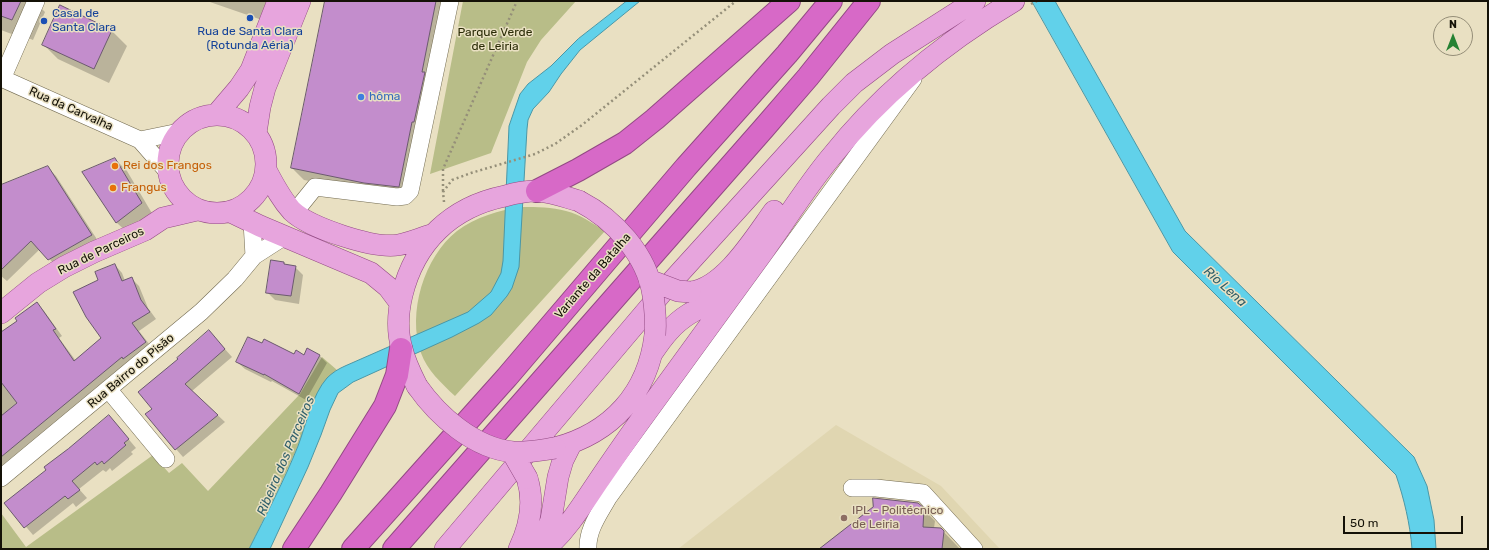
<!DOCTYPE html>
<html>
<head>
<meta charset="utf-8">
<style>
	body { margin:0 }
	#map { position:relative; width:1489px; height:550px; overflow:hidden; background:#e9e0c2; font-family:Rubik,sans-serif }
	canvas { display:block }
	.frame { position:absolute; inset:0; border:2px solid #141107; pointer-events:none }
	.north { position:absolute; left:1433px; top:16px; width:40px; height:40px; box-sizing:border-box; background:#e9e0c2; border:1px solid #948d77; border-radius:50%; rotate:0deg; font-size:11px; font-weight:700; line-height:16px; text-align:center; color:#141107 }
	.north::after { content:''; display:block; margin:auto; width:14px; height:18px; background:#268233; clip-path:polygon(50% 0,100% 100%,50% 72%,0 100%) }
	.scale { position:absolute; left:1343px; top:516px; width:120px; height:18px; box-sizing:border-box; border:2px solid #141107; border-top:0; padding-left:5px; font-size:12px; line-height:14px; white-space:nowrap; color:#141107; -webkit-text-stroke:3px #e9e0c2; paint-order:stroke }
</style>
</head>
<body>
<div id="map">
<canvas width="1489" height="550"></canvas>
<div class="frame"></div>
<div class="north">N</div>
<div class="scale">50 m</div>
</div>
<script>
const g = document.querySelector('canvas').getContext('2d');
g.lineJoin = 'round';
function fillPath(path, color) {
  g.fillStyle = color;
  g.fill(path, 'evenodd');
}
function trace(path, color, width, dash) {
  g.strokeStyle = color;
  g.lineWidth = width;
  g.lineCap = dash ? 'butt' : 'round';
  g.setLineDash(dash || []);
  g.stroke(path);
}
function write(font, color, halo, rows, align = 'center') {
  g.font = font + ' Rubik,sans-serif';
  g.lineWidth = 3;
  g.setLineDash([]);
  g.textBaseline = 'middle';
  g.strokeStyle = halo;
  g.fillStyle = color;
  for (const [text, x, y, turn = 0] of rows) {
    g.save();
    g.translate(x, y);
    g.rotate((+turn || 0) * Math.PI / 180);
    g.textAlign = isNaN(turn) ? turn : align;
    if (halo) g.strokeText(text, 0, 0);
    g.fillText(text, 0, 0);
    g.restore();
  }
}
fillPath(new Path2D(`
	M 836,425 L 941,486 L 1000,549 L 678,549 Z`), '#e0d6b1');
fillPath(new Path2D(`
	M 463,1 L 576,1 L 541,40 L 527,62 L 491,153 L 430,174 Z
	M 522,207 C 537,207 552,207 566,211 C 580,214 593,224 605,231 L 455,396 C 442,384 427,370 421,353 C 407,313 424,257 457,231 C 476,217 499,210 522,207 Z
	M 322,357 L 337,370 C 311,391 309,420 297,448 C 282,483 265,516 249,549 L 1,549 L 1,513 L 26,547 L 153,455 L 169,473 L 182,463 L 208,491 L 300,394 Z`), '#b8bd88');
const water = new Path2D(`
	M 627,1 L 640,1 L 580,50 L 561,74 L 549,92 L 533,109 L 528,120 L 527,129 L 519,267 L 512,288 L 507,296 L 491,315 L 479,323 L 452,337 L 353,382 L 338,393 L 330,410 L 321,435 L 308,467 L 270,549 L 249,549 C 266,515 284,481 298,446 C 306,425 312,395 327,378 C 332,373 338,369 345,366 L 468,312 L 491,292 L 501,273 L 503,261 L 509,126 L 520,94 L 528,84 L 551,66 L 578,39 Z
	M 1032,1 L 1055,1 L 1185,231 L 1414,457 L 1427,486 L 1434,520 L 1436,549 L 1412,549 C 1410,523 1404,499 1396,475 L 1173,252 Z`);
fillPath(water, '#61d1ea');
trace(water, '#4a97a6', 1);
fillPath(new Path2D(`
	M 1,1 L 34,1 L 45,12 L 33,40 L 26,37 L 25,39 L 1,30 Z
	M 207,1 L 269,1 L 262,20 Z
	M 326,1 L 449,1 L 410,198 L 376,194 L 304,180 L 292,168 Z
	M 61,7 L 112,31 L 127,46 L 109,83 L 58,59 L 43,44 Z
	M 115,159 L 127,171 L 153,215 L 129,234 L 117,223 L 83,173 Z
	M 47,167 L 56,176 L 100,244 L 58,268 L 40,249 L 7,281 L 1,276 L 1,186 Z
	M 284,263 L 287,266 L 295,267 L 303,275 L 299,304 L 275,300 L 267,292 Z
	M 115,265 L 122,273 L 125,281 L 132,279 L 139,286 L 148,308 L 156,319 L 139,331 L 153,349 L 1,475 L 1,333 L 18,321 L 37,304 L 44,311 L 62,336 L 59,338 L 76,361 L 102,338 L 99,281 Z
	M 216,339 L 232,357 L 192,391 L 225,422 L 183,457 L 176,449 L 153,409 Z
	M 308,350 L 320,356 L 327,363 L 306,400 L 272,381 L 271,382 L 245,369 L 237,362 L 294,355 L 305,356 Z
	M 116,424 L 136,448 L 131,452 L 133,454 L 112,471 L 110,468 L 106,472 L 103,470 L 79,489 L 87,498 L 76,507 L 73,503 L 33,535 L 6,503 Z
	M 918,504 L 935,521 L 934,528 L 941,529 L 960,549 L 820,549 Z`), '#0003');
const building = new Path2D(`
	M 1,1 L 21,1 L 12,20 L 1,16 Z
	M 325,1 L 436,1 L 422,72 L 425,72 L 414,122 L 412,122 L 399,187 L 364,183 L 291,168 Z
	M 60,5 L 112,30 L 94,69 L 42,45 Z
	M 115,158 L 142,203 L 116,223 L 82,172 Z
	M 48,166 L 92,235 L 48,260 L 31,241 L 1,270 L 1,185 Z
	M 271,260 L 284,262 L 284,264 L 296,266 L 291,296 L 266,293 Z
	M 115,264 L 122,281 L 132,277 L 141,300 L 150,312 L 132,323 L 146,342 L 123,359 L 122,357 L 1,457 L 1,416 L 17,403 L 1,382 L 1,332 L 17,321 L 15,318 L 37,302 L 56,329 L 53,330 L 74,361 L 101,338 L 86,317 L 73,292 L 98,280 L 95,272 Z
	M 209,330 L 225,349 L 185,384 L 218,415 L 175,450 L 145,414 L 152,409 L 138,392 L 178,359 L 177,358 Z
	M 248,337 L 262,343 L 264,339 L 294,354 L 296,350 L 304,355 L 307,348 L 320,355 L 299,394 L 264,374 L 264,375 L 236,362 Z
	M 109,415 L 129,439 L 124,443 L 126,445 L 104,464 L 102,461 L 97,465 L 95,462 L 72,481 L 80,490 L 68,499 L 65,496 L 24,528 L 4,503 L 46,470 L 44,467 L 68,449 Z
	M 873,498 L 918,503 L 924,508 L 923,527 L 941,528 L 944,531 L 942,549 L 819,549 L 873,507 Z`);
fillPath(building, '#c38dcc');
trace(building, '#6b596e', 1);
const minor = new Path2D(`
	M 1,78 L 140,140 L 168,172
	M 2,79 L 36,1
	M 140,140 L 179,132
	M 294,213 L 315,187 L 397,197 L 405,196 L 410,191 L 450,1
	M 252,222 L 254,256
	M 108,389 L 166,459
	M 1,478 L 201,312 L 235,279 L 254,256 L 285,236
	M 852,488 L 876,488 L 923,493 L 974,549
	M 588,549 C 587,530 599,514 608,498 L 913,79`);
const major = new Path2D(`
	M168 164a49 49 0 1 1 98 0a49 49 0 1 1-98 0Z
	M 216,115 L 239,88 L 251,70 L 278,1
	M 256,133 L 260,107 L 265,88 L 300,1
	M 266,170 C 274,185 281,199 292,211 C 310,228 374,249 398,245 C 410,243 422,238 433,234
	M 231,212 L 260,226 L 371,273 L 388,287 L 400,303
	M 690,292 C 724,289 755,237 774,211
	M 1,313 L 38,283 L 64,267 L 94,252 L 145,230 L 163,218 L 197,210
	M 653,352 C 663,337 673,324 689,314 C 702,306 716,301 729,291
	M 417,386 C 411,374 405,362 402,349 C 397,332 398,312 402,295 C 415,242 451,207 505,196 C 515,193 527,191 538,191 C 552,192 565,197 579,201
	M 555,448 C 612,433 648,393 655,335
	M 445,549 L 665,289 L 831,106 L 854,83 L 892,54 L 975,1
	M 519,549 C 530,526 535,503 527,478
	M 540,549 L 551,520 L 558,477 L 563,460 L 571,444
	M 545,549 C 566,531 581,507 597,483 C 612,461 627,439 643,417 C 683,362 723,307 763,252 C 786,220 806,187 831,157 C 881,94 945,42 1014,1`);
const highway = new Path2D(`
	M 537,191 L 578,170 L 625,143 L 655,119 L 789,1
	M 294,549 L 331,493 L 385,406 L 397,375 L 401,349
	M 353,549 L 507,377 L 686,167 L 787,54 L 831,1
	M 394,549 L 764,128 L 808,77 L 869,1`);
trace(minor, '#726a50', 18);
trace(major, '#934a84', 22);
trace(highway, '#934a84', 24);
trace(new Path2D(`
	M 1031,4 L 1037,1
	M 443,191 L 443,169 L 517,1
	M 444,202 L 443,192 L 452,180 L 471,173 L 535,154 L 555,144 L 582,125 L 736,1`), '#958f79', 2.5, [2, 3]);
trace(minor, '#fff', 17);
trace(major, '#e7a5dd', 21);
trace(highway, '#d769c7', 22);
const majorBridge = new Path2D(`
	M 579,201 C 614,219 647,255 653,295 C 655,308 656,322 655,335
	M 649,280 L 678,291 L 690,292
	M 417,386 C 438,416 474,448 513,452 C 527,453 541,450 555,448
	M 512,452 L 527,478`);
trace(majorBridge, '#934a84', 22, []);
trace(majorBridge, '#e7a5dd', 21);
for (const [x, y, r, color] of [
	[250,18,4,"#1a4fb4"],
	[44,21,4,"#1a4fb4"],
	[361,97,4,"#3f7fe0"],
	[115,166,4,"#e8710a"],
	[113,188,4,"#e8710a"],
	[844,518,4,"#8d6e63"]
]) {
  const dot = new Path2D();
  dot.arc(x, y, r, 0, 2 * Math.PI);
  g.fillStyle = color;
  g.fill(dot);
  trace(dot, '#e9e0c2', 1.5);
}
write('12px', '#164399', '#e9e0c2', [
	["Casal de",52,14],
	["Santa Clara",52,28],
	["Rua de Santa Clara",250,32,"center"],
	["(Rotunda Aéria)",250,46,"center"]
], 'left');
write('12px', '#2a2b06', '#e9e0c2', [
	["Parque Verde",495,33],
	["de Leiria",495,47]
]);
write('12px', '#366cbe', '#e9e0c2', [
	["hôma",369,97]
], 'left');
write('12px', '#141107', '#e9e0c2', [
	["Rua da Carvalha",71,109,24],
	["Rua de Parceiros",101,251,-26],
	["Variante da Batalha",593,276,-49],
	["Rua Bairro do Pisão",131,371,-40]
]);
write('12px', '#c56008', '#e9e0c2', [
	["Rei dos Frangos",123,166],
	["Frangus",121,188]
], 'left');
write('12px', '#785e54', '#e9e0c2', [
	["IPL - Politécnico",852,511],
	["de Leiria",852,525]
], 'left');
write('italic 13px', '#2f5f6a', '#e9e0c2', [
	["Rio Lena",1225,287,42],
	["Ribeira dos Parceiros",286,456,-67]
]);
</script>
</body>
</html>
